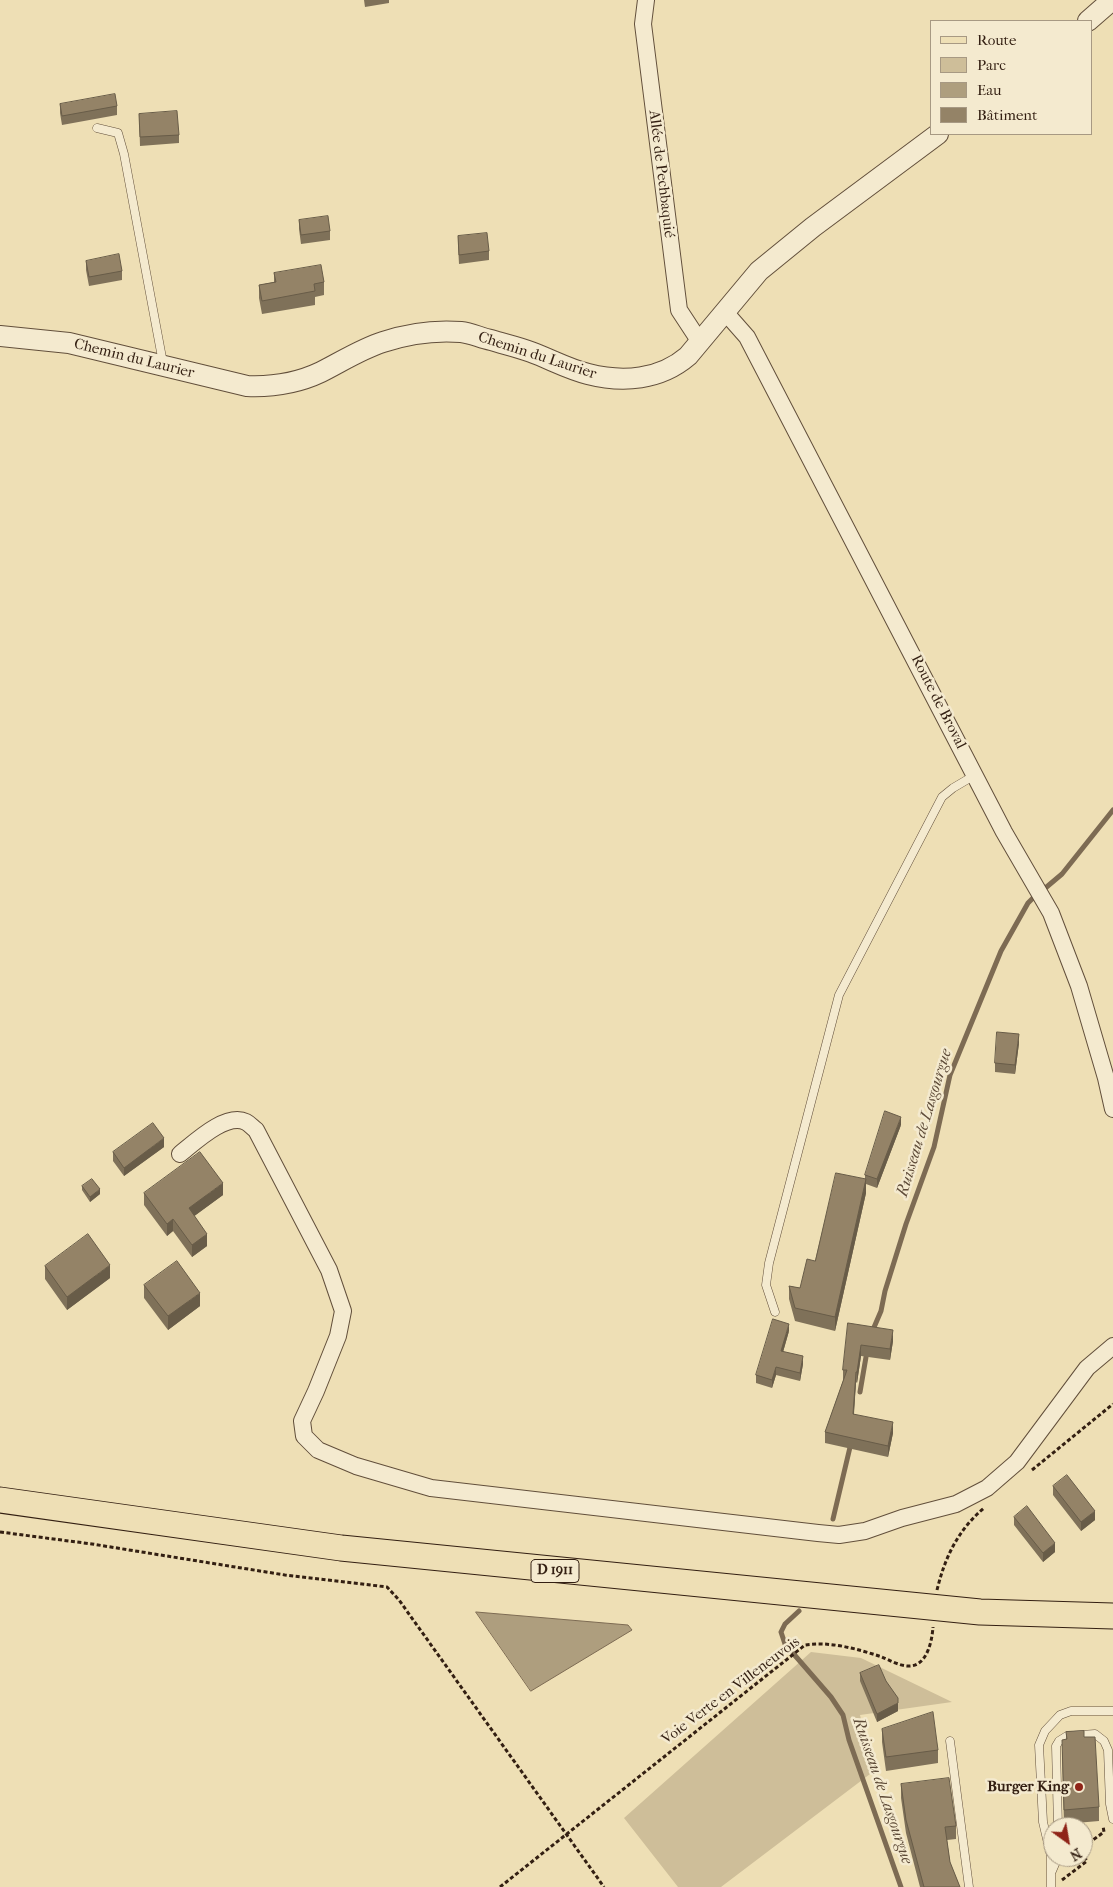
<!DOCTYPE html>
<html>
<head>
<meta charset="utf-8">
<style>
	body { margin:0 }
	#map { position:relative; width:1113px; height:1887px; overflow:hidden; background:#eedfb5; font-family:"IM FELL French Canon",serif }
	canvas { display:block }
	.legend { position:absolute; left:930px; top:20px; width:162px; height:115px; box-sizing:border-box; background:#f4eacf; border:1px solid #a79983; margin:0; padding:6px 9px; list-style:none; font-size:15px; color:#331f12 }
	.legend li { display:flex; align-items:center; gap:10px; height:25px }
	.legend b { width:25px; border:1px solid #a79983 }
	.north { position:absolute; left:1043px; top:1817px; width:50px; height:50px; box-sizing:border-box; background:#f4eacf; border:1px solid #a79983; border-radius:50%; rotate:148deg; font-size:14px; font-weight:700; line-height:20px; text-align:center; color:#331f12 }
	.north::after { content:''; display:block; margin:auto; width:18px; height:22px; background:#8f2418; clip-path:polygon(50% 0,100% 100%,50% 72%,0 100%) }
</style>
</head>
<body>
<div id="map">
<canvas width="1113" height="1887"></canvas>
<ul class="legend">
<li><b style="height:6px;background:#eedfb5"></b>Route</li>
<li><b style="height:14px;background:#cebe99"></b>Parc</li>
<li><b style="height:14px;background:#ae9e7e"></b>Eau</li>
<li><b style="height:14px;background:#948367"></b>Bâtiment</li>
</ul>
<div class="north">N</div>
</div>
<script>
const g = document.querySelector('canvas').getContext('2d');
g.lineJoin = 'round';
function fillPath(path, color) {
  g.fillStyle = color;
  g.fill(path, 'evenodd');
}
function trace(path, color, width, dash) {
  g.strokeStyle = color;
  g.lineWidth = width;
  g.lineCap = dash ? 'butt' : 'round';
  g.setLineDash(dash || []);
  g.stroke(path);
}
function write(font, color, halo, rows, align = 'center') {
  g.font = font + ' "IM FELL French Canon",serif';
  g.lineWidth = 5;
  g.setLineDash([]);
  g.textBaseline = 'middle';
  g.strokeStyle = halo;
  g.fillStyle = color;
  for (const [text, x, y, turn = 0] of rows) {
    g.save();
    g.translate(x, y);
    g.rotate((+turn || 0) * Math.PI / 180);
    g.textAlign = isNaN(turn) ? turn : align;
    if (halo) g.strokeText(text, 0, 0);
    g.fillText(text, 0, 0);
    g.restore();
  }
}
fillPath(new Path2D(`
	M 811,1652 L 861,1658 L 952,1702 L 860,1715 L 874,1771 L 721,1887 L 678,1887 L 624,1818 Z`), '#cebe99');
const water = new Path2D(`
	M 476,1612 L 628,1625 L 632,1630 L 531,1691 Z`);
fillPath(water, '#ae9e7e');
trace(water, '#7d6b53', 1);
trace(new Path2D(`
	M 1043,890 L 1062,874 L 1113,810
	M 872,1332 L 881,1311 L 885,1291 L 906,1224 L 934,1147 L 950,1075 L 1001,951 L 1028,903 L 1034,897
	M 860,1392 L 866,1357
	M 833,1519 L 851,1443
	M 799,1611 L 785,1624 L 781,1632 L 785,1644 L 831,1697 L 843,1715 L 849,1740 L 901,1887`), '#7d6b53', 5);
const service = new Path2D(`
	M 97,128 L 118,133 L 124,154 L 163,363
	M 775,1312 L 766,1285 L 769,1263 L 839,995 L 942,797 L 953,788 L 975,775
	M 950,1741 L 969,1887
	M 1058,1827 L 1056,1746 L 1059,1741 L 1067,1736 L 1095,1734 L 1104,1741 L 1108,1750 L 1110,1804 L 1113,1819
	M 1052,1871 L 1058,1857
	M 1051,1887 L 1051,1856 L 1043,1822 L 1039,1745 L 1045,1731 L 1060,1715 L 1071,1711 L 1113,1711`);
const minor = new Path2D(`
	M 646,0 L 643,24 L 679,310 L 700,342
	M 725,312 L 747,337 L 1004,832 L 1051,913 L 1079,986 L 1106,1078 L 1113,1109
	M 180,1154 C 194,1143 226,1112 246,1122 C 250,1124 253,1128 256,1130 L 329,1270 L 343,1311 L 338,1336 L 316,1391 L 302,1421 L 304,1436 L 318,1450 L 356,1466 L 431,1488 L 818,1533 L 839,1535 L 865,1531 L 902,1518 L 956,1504 L 987,1488 L 1017,1462 L 1087,1368 L 1113,1346`);
const tertiary = new Path2D(`
	M 1088,21 L 1112,0
	M 0,336 L 69,343 L 247,386 C 272,387 298,383 321,372 C 341,362 361,349 383,342 C 407,334 435,330 461,332 C 471,333 481,338 491,340 C 504,344 518,347 531,352 C 550,359 568,369 588,374 C 623,383 660,380 688,356 L 759,271 L 813,227 L 938,134`);
const primary = new Path2D(`
	M 0,1500 L 341,1548 L 980,1612 L 1113,1616`);
trace(service, '#624f3b', 9);
trace(minor, '#624f3b', 18);
trace(tertiary, '#624f3b', 22);
trace(primary, '#331f12', 27);
trace(new Path2D(`
	M 1032,1470 L 1113,1404
	M 0,1532 L 92,1544 L 285,1575 L 387,1587 L 399,1600 L 604,1887
	M 937,1590 C 945,1557 958,1530 984,1508
	M 1083,1847 L 1104,1832 L 1103,1826
	M 1062,1880 L 1087,1861 L 1083,1855
	M 500,1887 L 805,1645 C 830,1641 858,1649 882,1657 C 889,1660 900,1666 908,1666 C 927,1667 932,1641 933,1627`), '#331f12', 3, [4, 2.5]);
trace(service, '#f4eacf', 8);
trace(minor, '#f4eacf', 16);
trace(tertiary, '#f4eacf', 20);
trace(primary, '#eedfb5', 25);
fillPath(new Path2D(`
	M 364,0 L 389,0 L 389,3 L 365,7 Z
	M 60,104 L 117,106 L 117,115 L 62,125 L 60,113 Z
	M 139,114 L 179,135 L 179,143 L 140,146 Z
	M 299,220 L 330,231 L 330,240 L 301,244 L 299,229 Z
	M 458,236 L 489,251 L 489,260 L 459,264 L 458,245 Z
	M 86,261 L 122,271 L 122,280 L 89,286 L 86,270 Z
	M 274,273 L 324,282 L 324,295 L 315,297 L 315,305 L 262,314 L 259,298 L 259,285 L 274,282 Z
	M 1019,1043 L 1015,1074 L 995,1072 L 995,1063 Z
	M 901,1125 L 877,1188 L 866,1184 L 866,1193 L 835,1331 L 795,1321 L 789,1299 L 789,1286 L 800,1288 L 815,1261 L 865,1179 L 865,1175 Z
	M 164,1147 L 124,1176 L 113,1161 L 113,1152 Z
	M 82,1186 L 100,1194 L 90,1202 L 82,1190 Z
	M 144,1193 L 223,1195 L 194,1216 L 207,1246 L 192,1257 L 173,1231 L 167,1236 L 144,1205 Z
	M 45,1266 L 110,1278 L 67,1310 L 45,1279 Z
	M 144,1285 L 200,1306 L 168,1330 L 144,1298 Z
	M 848,1323 L 893,1341 L 890,1360 L 861,1356 L 857,1383 L 856,1382 L 854,1414 L 893,1433 L 888,1457 L 825,1443 L 825,1432 L 843,1381 L 843,1370 Z
	M 789,1331 L 783,1352 L 803,1364 L 800,1381 L 776,1375 L 772,1388 L 756,1383 L 756,1375 Z
	M 1053,1486 L 1095,1520 L 1081,1531 L 1053,1495 Z
	M 1014,1517 L 1055,1552 L 1043,1562 L 1014,1525 Z
	M 860,1673 L 886,1681 L 898,1711 L 877,1722 L 860,1681 Z
	M 882,1729 L 938,1750 L 938,1763 L 886,1771 L 882,1742 Z
	M 1066,1732 L 1099,1807 L 1099,1821 L 1064,1824 L 1062,1753 L 1066,1739 Z
	M 901,1784 L 956,1826 L 956,1839 L 947,1840 L 950,1862 L 960,1887 L 920,1887 L 906,1833 L 901,1798 Z`), '#7f7159');
fillPath(new Path2D(`
	M 1019,1034 L 1019,1043 L 1015,1074 L 1015,1065 Z
	M 901,1117 L 901,1125 L 877,1188 L 877,1179 Z
	M 164,1138 L 164,1147 L 124,1176 L 124,1168 Z
	M 866,1179 L 866,1193 L 835,1331 L 835,1317 Z
	M 223,1183 L 223,1195 L 189,1220 L 189,1208 Z
	M 100,1189 L 100,1194 L 90,1202 L 90,1197 Z
	M 173,1219 L 173,1231 L 167,1236 L 167,1224 Z
	M 207,1234 L 207,1246 L 192,1257 L 192,1245 Z
	M 110,1265 L 110,1278 L 67,1310 L 67,1297 Z
	M 200,1293 L 200,1306 L 168,1330 L 168,1316 Z
	M 789,1324 L 789,1331 L 781,1359 L 781,1351 Z
	M 893,1330 L 893,1341 L 890,1360 L 890,1349 Z
	M 861,1345 L 861,1356 L 857,1383 L 857,1372 Z
	M 803,1356 L 803,1364 L 800,1381 L 800,1373 Z
	M 776,1367 L 776,1375 L 772,1388 L 772,1380 Z
	M 856,1372 L 856,1382 L 853,1425 L 853,1414 Z
	M 893,1422 L 893,1433 L 888,1457 L 888,1446 Z
	M 1095,1511 L 1095,1520 L 1081,1531 L 1081,1522 Z
	M 1055,1543 L 1055,1552 L 1043,1562 L 1043,1553 Z
	M 898,1703 L 898,1711 L 877,1722 L 877,1714 Z`), '#685c48');
const building = new Path2D(`
	M 115,94 L 117,106 L 62,116 L 60,104 Z
	M 177,111 L 179,135 L 140,137 L 139,114 Z
	M 328,216 L 330,231 L 301,235 L 299,220 Z
	M 487,233 L 489,251 L 459,255 L 458,236 Z
	M 119,254 L 122,271 L 89,277 L 86,261 Z
	M 321,265 L 324,282 L 314,284 L 315,291 L 262,301 L 259,285 L 276,282 L 274,273 Z
	M 997,1032 L 1019,1034 L 1015,1065 L 995,1063 Z
	M 885,1111 L 901,1117 L 877,1179 L 865,1175 Z
	M 153,1123 L 164,1138 L 124,1168 L 113,1152 Z
	M 200,1152 L 223,1183 L 189,1208 L 207,1234 L 192,1245 L 173,1219 L 167,1224 L 144,1193 Z
	M 836,1173 L 866,1179 L 835,1317 L 795,1308 L 789,1286 L 800,1288 L 807,1259 L 815,1261 Z
	M 92,1179 L 100,1189 L 90,1197 L 82,1186 Z
	M 88,1234 L 110,1265 L 67,1297 L 45,1266 Z
	M 177,1261 L 200,1293 L 168,1316 L 144,1285 Z
	M 773,1319 L 789,1324 L 781,1351 L 803,1356 L 800,1373 L 776,1367 L 772,1380 L 756,1375 Z
	M 848,1323 L 893,1330 L 890,1349 L 861,1345 L 857,1372 L 856,1372 L 853,1414 L 893,1422 L 888,1446 L 825,1432 L 847,1370 L 843,1370 Z
	M 1067,1475 L 1095,1511 L 1081,1522 L 1053,1486 Z
	M 1027,1506 L 1055,1543 L 1043,1553 L 1014,1517 Z
	M 879,1665 L 886,1681 L 898,1698 L 898,1703 L 877,1714 L 860,1673 Z
	M 933,1712 L 938,1750 L 886,1757 L 882,1729 Z
	M 1084,1731 L 1084,1737 L 1095,1737 L 1099,1807 L 1064,1810 L 1062,1740 L 1067,1739 L 1066,1732 Z
	M 949,1778 L 956,1826 L 945,1827 L 950,1862 L 960,1887 L 924,1887 L 906,1820 L 901,1784 Z`);
fillPath(building, '#948367');
trace(building, '#685c48', 1);
for (const [x, y, r, color] of [
	[1079,1787,5,"#8f2418"]
]) {
  const dot = new Path2D();
  dot.arc(x, y, r, 0, 2 * Math.PI);
  g.fillStyle = color;
  g.fill(dot);
  trace(dot, '#f4eacf', 2);
}
for (const [x, y, w] of [
	[555,1571,48]
]) {
  const box = new Path2D();
  box.roundRect(x - w / 2, y - 11.5, w, 23, 4);
  g.fillStyle = '#f4eacf';
  g.fill(box);
  trace(box, '#331f12', 1);
}
write('bold 14px', '#331f12', null, [
	["D 1911",555,1571]
]);
write('15px', '#331f12', '#f4eacf', [
	["Allée de Pechbaquié",661,174,83],
	["Chemin du Laurier",537,356,18],
	["Chemin du Laurier",134,359,14],
	["Route de Broval",938,702,63],
	["Voie Verte en Villeneuvois",731,1691,-37]
]);
write('bold 15px', '#331f12', '#f4eacf', [
	["Burger King",1069,1787]
], 'right');
write('italic 16px', '#5e4b38', '#f4eacf', [
	["Ruisseau de Lasgourgue",925,1123,-73],
	["Ruisseau de Lasgourgue",882,1791,71]
]);
</script>
</body>
</html>
